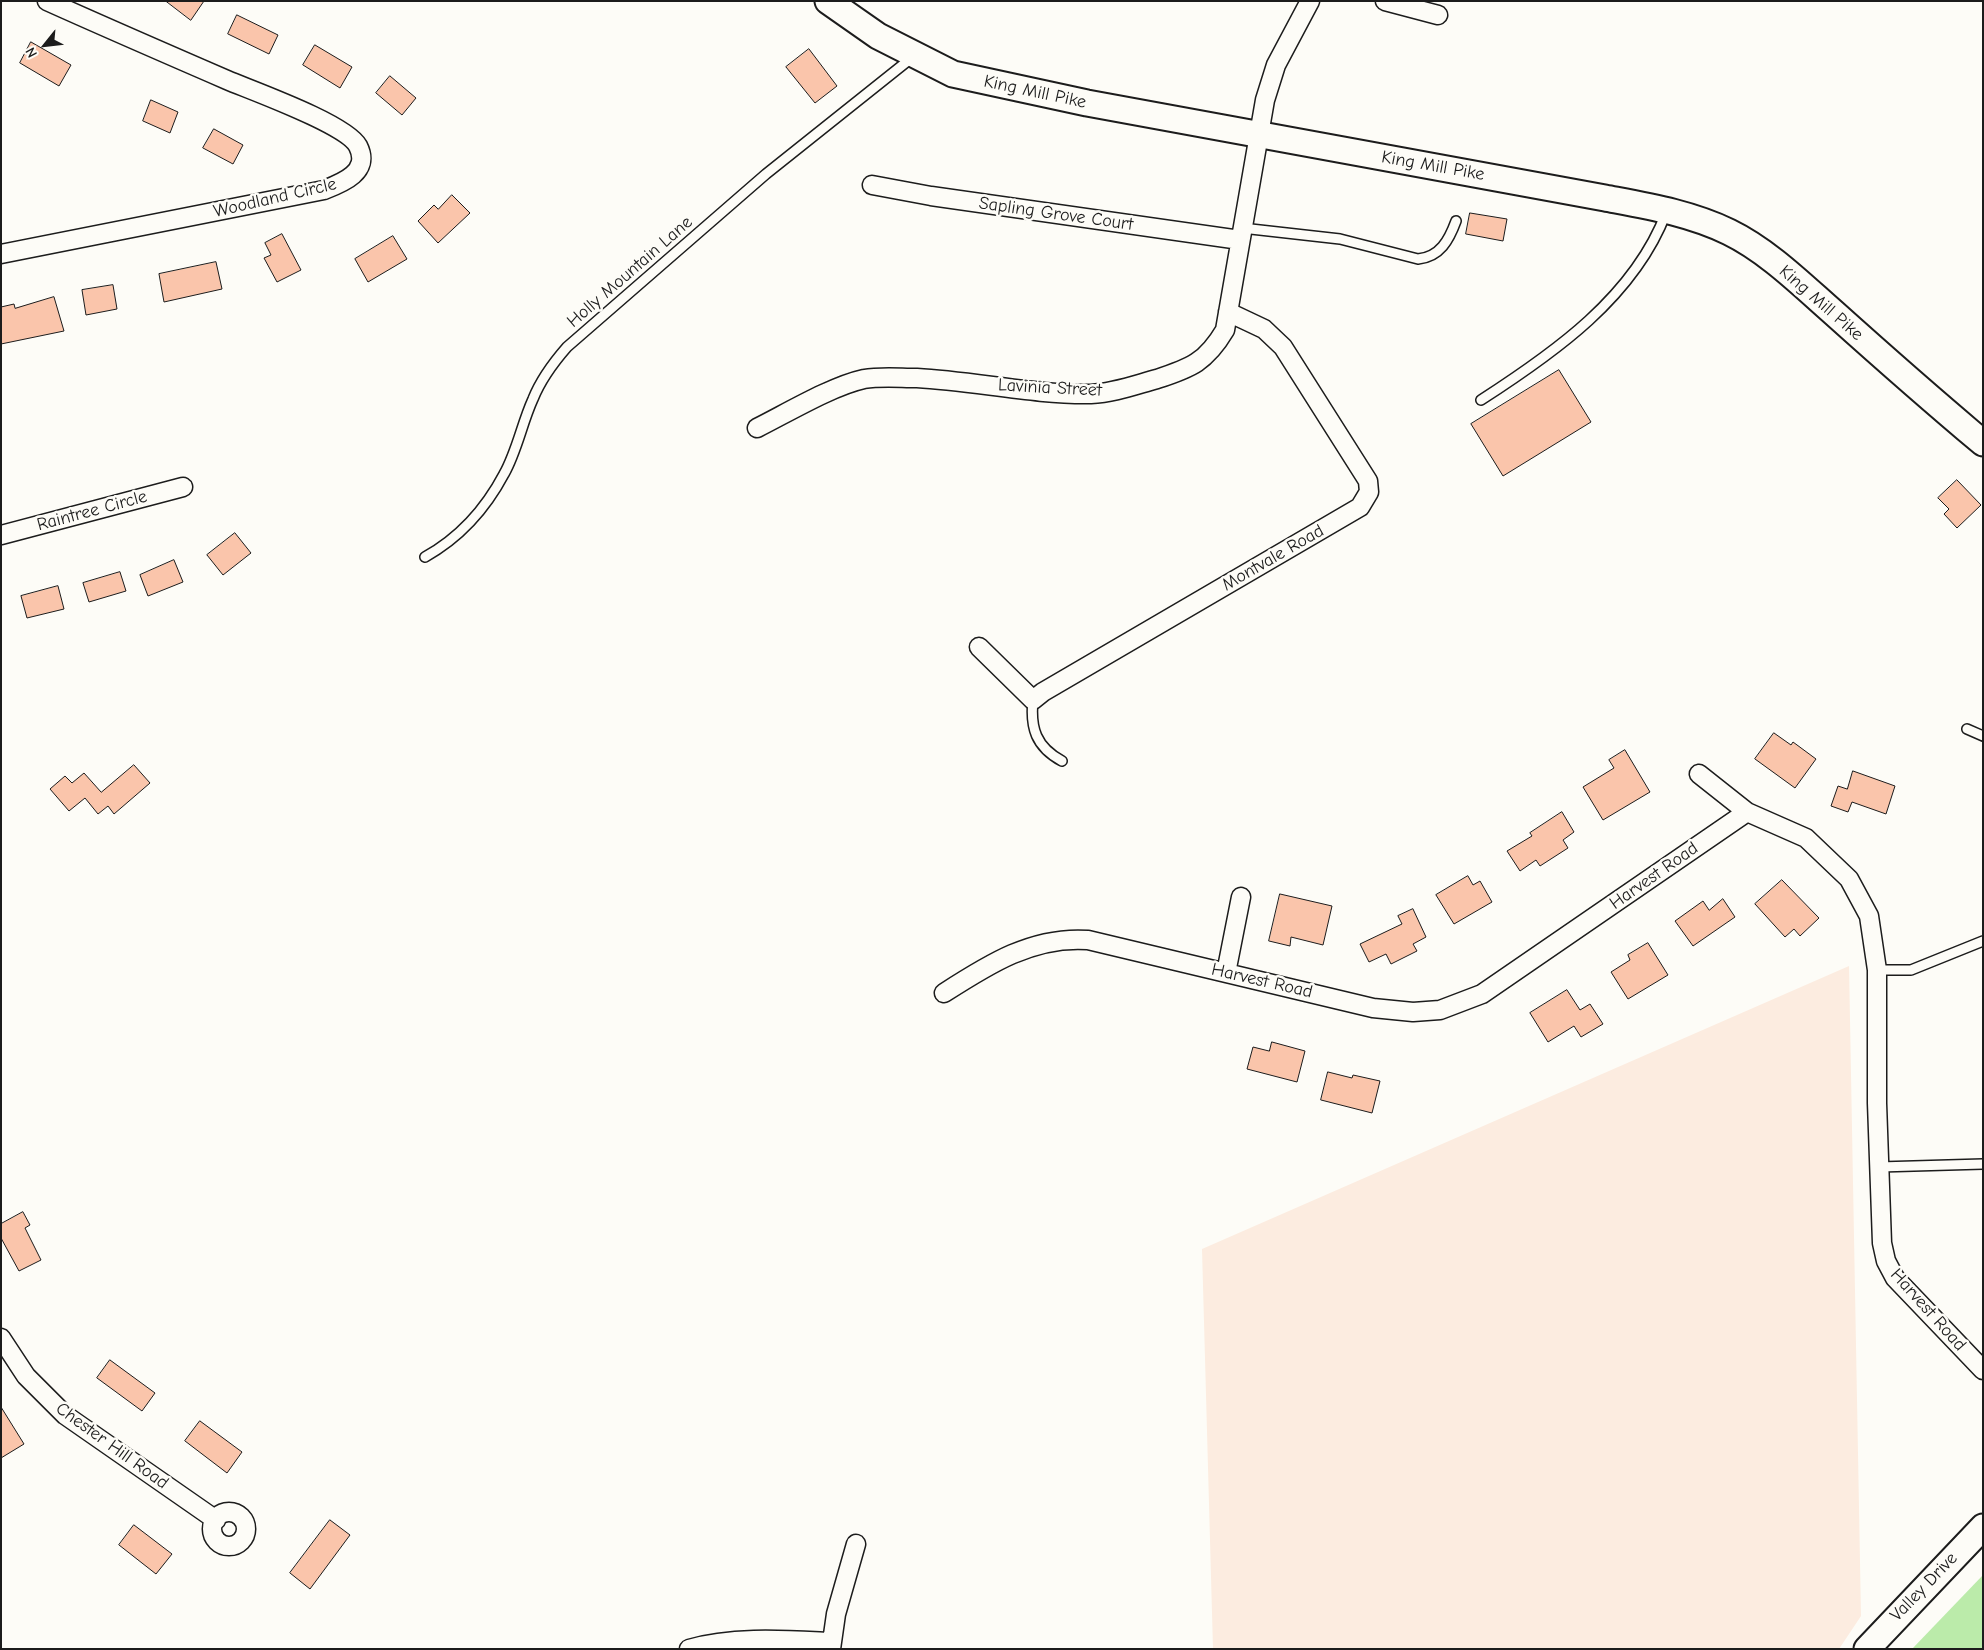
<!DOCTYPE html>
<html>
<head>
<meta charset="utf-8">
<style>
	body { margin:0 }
	#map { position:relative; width:1984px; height:1650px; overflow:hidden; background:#fdfcf7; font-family:"Comic Neue",sans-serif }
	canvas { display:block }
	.frame { position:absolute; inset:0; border:2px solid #1c1c1c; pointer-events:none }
	.north { position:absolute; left:20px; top:20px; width:50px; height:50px; -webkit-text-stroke:4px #fdfcf7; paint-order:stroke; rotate:241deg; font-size:14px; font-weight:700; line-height:20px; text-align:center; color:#1c1c1c }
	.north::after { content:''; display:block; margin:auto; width:18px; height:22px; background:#1c1c1c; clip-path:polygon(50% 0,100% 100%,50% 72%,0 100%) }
</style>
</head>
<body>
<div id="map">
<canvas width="1984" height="1650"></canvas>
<div class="frame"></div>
<div class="north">N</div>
</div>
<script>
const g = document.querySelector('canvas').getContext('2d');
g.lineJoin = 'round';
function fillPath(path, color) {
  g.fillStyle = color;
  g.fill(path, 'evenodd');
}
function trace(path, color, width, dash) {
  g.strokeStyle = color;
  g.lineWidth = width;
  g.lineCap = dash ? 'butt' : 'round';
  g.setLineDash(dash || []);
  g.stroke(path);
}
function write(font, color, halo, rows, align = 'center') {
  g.font = font + ' "Comic Neue",sans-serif';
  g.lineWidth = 5;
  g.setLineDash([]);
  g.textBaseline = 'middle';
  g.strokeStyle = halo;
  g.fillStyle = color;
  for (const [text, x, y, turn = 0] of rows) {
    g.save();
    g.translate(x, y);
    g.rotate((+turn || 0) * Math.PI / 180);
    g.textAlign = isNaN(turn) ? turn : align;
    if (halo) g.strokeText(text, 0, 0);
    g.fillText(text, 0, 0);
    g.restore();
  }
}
fillPath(new Path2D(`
	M 1849,966 L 1861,1616 L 1839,1649 L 1213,1649 L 1202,1249 Z`), '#fcece0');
fillPath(new Path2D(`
	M 1983,1575 L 1983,1649 L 1912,1649 Z`), '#bbebaa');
const building = new Path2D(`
	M 166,1 L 204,1 L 191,20 Z
	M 237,15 L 278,35 L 269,54 L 228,34 Z
	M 31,42 L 71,65 L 59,86 L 20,63 Z
	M 315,45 L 352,67 L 340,88 L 303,65 Z
	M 809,49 L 837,86 L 815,103 L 786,67 Z
	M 390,76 L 416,98 L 402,115 L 376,93 Z
	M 151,100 L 178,112 L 170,133 L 143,121 Z
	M 214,129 L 243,145 L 233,164 L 203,148 Z
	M 452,195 L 470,213 L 438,243 L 418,221 L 434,205 L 438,209 Z
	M 1470,213 L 1507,219 L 1503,241 L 1466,234 Z
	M 282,234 L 301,270 L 277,282 L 264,258 L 271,255 L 265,243 Z
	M 393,236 L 407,259 L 368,282 L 355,259 Z
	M 216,262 L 222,289 L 164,302 L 159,274 Z
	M 113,285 L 117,309 L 86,315 L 82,290 Z
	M 54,297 L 64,331 L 1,344 L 1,307 L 14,304 L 15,308 Z
	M 1559,370 L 1591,422 L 1503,476 L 1471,424 Z
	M 1957,480 L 1981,505 L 1957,528 L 1944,514 L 1949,509 L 1938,498 Z
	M 235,533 L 251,553 L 223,575 L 207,555 Z
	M 174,560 L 183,582 L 148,596 L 140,575 Z
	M 120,572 L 126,591 L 89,602 L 83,583 Z
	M 58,586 L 64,609 L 27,618 L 21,596 Z
	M 1774,733 L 1791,745 L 1793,742 L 1816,759 L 1795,788 L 1755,759 Z
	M 1625,750 L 1650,792 L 1603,820 L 1583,787 L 1614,768 L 1609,760 Z
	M 134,765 L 150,783 L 114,814 L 108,806 L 98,814 L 85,798 L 69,811 L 50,789 L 65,776 L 72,783 L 84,773 L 101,792 Z
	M 1853,771 L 1895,786 L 1886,814 L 1852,802 L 1848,812 L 1831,806 L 1838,786 L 1847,789 Z
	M 1562,812 L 1574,832 L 1563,840 L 1568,848 L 1540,866 L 1536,860 L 1520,871 L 1507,851 L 1532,836 L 1530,833 Z
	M 1468,876 L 1473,885 L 1480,881 L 1492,902 L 1454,924 L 1436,895 Z
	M 1782,880 L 1819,918 L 1800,936 L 1794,929 L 1785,937 L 1755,904 Z
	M 1280,894 L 1332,906 L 1323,945 L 1291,937 L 1290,946 L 1269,941 Z
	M 1723,899 L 1735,917 L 1693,946 L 1675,921 L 1703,901 L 1709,910 Z
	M 1413,909 L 1426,937 L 1413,944 L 1417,951 L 1391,964 L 1386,954 L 1369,962 L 1360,944 L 1402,924 L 1398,916 Z
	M 1648,943 L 1668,975 L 1628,999 L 1611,972 L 1630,960 L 1628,955 Z
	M 1567,990 L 1580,1010 L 1590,1004 L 1603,1024 L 1581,1037 L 1574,1026 L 1548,1042 L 1530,1013 Z
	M 1272,1042 L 1305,1051 L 1297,1082 L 1247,1069 L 1253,1047 L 1269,1051 Z
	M 1328,1072 L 1352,1078 L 1353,1075 L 1380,1081 L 1372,1113 L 1321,1100 Z
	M 23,1212 L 30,1225 L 25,1228 L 41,1260 L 19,1271 L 1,1238 L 1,1224 Z
	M 110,1360 L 155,1393 L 142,1411 L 97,1378 Z
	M 1,1407 L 24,1444 L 1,1458 Z
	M 200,1421 L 242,1452 L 227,1473 L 185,1441 Z
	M 330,1520 L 350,1535 L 310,1589 L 290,1573 Z
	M 134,1525 L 172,1554 L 156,1574 L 119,1545 Z`);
fillPath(building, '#fac5ab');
trace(building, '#1c1c1c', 1);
const service = new Path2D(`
	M 1242,228 L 1340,239 L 1418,259 C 1440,257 1449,240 1456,221
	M 1481,400 C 1554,353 1634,297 1666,213
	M 425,557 C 459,538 486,508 504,474 C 517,451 522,423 533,399 C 541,379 553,363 567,347 L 766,174 L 914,56
	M 1033,700 C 1030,728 1036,747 1062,761
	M 1967,729 L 1983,736
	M 1877,970 L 1911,970 L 1983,941
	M 1879,1167 L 1983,1164`);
const minor = new Path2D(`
	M 1385,1 L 1438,15
	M 872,185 L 931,196 L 1240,240
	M 1,254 L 324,190 C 342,183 371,172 358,146 C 346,124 253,91 227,80 C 167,54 107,28 47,1
	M 757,428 C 787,413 832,386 864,379 C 881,376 900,378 917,378 C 974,381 1034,395 1091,394 C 1114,393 1135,385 1157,379 C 1191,368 1206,362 1225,330 L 1265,100 L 1276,65 L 1310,1
	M 1,535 L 183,487
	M 979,647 L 1033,700 L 1043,692 L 1360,507 L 1369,492 L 1368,481 L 1283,347 L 1264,329 L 1228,312
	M 1699,774 L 1747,812
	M 1226,973 L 1241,897
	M 944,993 C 989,964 1033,936 1088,940 L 1373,1008 L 1413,1012 L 1440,1010 L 1482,994 L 1747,812 L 1806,838 L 1849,879 L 1869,916 L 1877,970 L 1877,1103 L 1882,1243 L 1886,1261 L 1895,1278 L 1983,1370
	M 1,1338 L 26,1376 L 65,1415 L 216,1520
	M212 1529a17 17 0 1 1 34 0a17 17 0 1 1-34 0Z
	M 689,1649 C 733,1636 787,1640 831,1642
	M 831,1649 L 836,1614 L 856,1544`);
const secondary = new Path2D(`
	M 828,1 L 878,36 L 953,74 L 1087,103 L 1605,198 C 1647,206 1690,213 1729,232 C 1768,251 1802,285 1834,313 C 1883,357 1933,401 1983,443
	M 1867,1649 L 1983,1527`);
trace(service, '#1c1c1c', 12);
trace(minor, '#1c1c1c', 21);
trace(secondary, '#1c1c1c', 29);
trace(service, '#fdfcf7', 9);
trace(minor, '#fdfcf7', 18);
trace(secondary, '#fdfcf7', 25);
write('18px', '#1c1c1c', '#fdfcf7', [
	["King Mill Pike",1035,92,12],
	["King Mill Pike",1433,166,10],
	["Woodland Circle",275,198,-13],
	["Sapling Grove Court",1056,214,8],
	["Holly Mountain Lane",630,272,-41],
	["King Mill Pike",1821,303,41],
	["Lavinia Street",1050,388,3],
	["Raintree Circle",92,511,-15],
	["Montvale Road",1273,558,-30],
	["Harvest Road",1654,876,-35],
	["Harvest Road",1262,981,13],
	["Harvest Road",1928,1310,48],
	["Chester Hill Road",112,1446,36],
	["Valley Drive",1924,1587,-46]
]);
</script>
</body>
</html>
